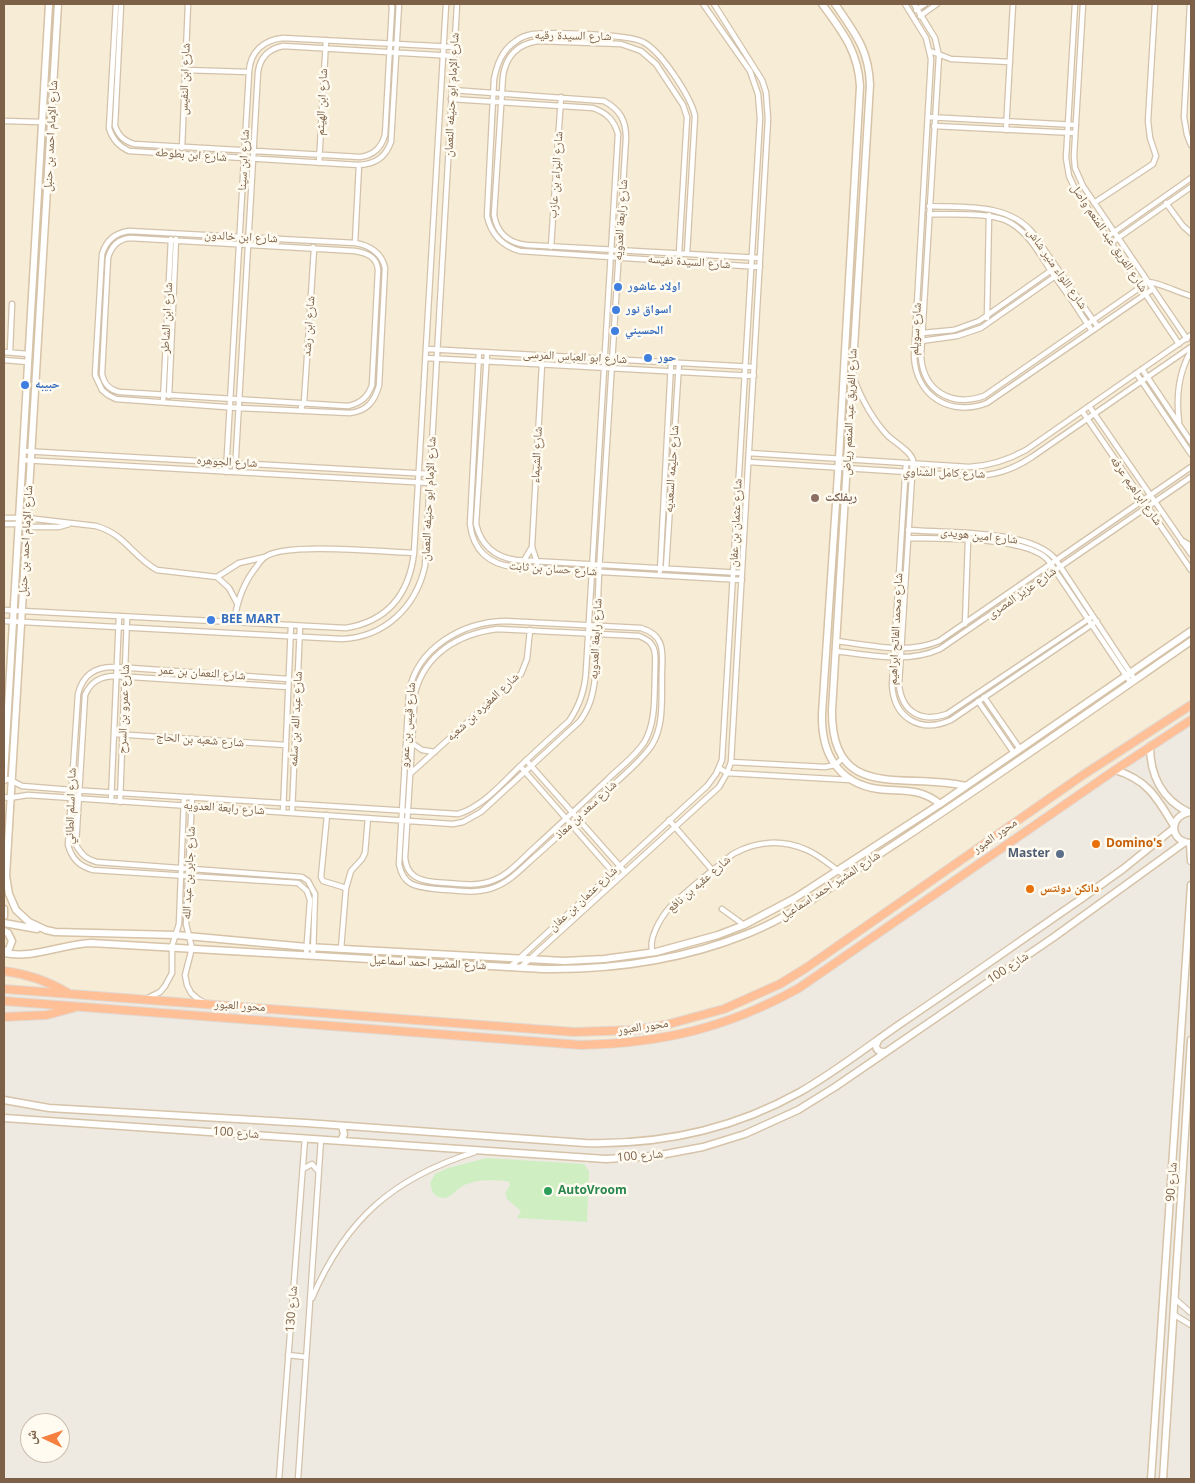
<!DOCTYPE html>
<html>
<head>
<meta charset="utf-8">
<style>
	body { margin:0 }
	#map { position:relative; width:1195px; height:1483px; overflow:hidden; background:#fff9e7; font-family:"Open Sans","Noto Naskh Arabic",sans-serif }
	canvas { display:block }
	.frame { position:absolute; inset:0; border:5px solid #7c6148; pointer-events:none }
	.north { position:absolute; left:20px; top:1413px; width:50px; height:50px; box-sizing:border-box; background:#fffbf0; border:1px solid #cbbdad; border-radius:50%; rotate:273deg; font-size:14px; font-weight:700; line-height:20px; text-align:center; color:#7c6148 }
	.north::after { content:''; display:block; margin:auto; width:18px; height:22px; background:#f58040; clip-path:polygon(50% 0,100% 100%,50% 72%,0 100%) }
</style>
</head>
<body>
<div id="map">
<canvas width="1195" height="1483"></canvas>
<div class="frame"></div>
<div class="north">ش</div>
</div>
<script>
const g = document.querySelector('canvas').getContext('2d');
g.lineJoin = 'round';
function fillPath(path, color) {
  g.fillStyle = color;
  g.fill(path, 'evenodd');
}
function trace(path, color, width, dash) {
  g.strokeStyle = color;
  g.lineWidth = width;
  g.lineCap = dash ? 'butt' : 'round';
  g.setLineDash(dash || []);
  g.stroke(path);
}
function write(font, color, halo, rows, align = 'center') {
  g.font = font + ' "Open Sans","Noto Naskh Arabic",sans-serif';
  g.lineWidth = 5;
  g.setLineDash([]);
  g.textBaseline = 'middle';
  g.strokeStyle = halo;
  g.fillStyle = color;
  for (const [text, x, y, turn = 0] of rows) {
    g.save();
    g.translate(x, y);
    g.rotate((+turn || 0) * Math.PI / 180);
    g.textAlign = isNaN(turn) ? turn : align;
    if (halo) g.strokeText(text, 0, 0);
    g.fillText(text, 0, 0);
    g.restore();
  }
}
fillPath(new Path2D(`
	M 4,4 L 1191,4 L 1191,713 L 1136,749 L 798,980 L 744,1008 L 716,1018 L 673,1030 L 628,1037 L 598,1039 L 4,994 Z`), '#f7ecd5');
fillPath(new Path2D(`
	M 1191,713 L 1191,1479 L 4,1479 L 4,994 L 598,1039 L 628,1037 L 673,1030 L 716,1018 L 744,1008 L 798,980 L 1136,749 ZM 30,1423 L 60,1423 L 60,1453 L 30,1453 Z`), '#efeae1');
fillPath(new Path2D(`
	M 487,1158 L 584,1164 L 589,1171 L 587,1222 L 517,1218 L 521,1211 L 506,1198 L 507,1196 L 505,1194 L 510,1185 L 509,1182 L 506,1181 C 491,1180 474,1179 461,1187 C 455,1191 451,1197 444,1198 C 439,1198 436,1196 433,1193 L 430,1183 L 435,1174 L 448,1168 Z`), '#cfefc3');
const street = new Path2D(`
	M 116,4 L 109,128 C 112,139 118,146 129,151 L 359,165 C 375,164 385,158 391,142 L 399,4
	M 121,4 L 115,126 C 119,136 124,141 134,144 L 360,157 C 374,155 381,148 385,135 L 392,7 L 391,4
	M 905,4 L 926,38 L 931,59 L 914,356 C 916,397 951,417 987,403 L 1153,289
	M 914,4 L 935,38 L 939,56 L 921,357 C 924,392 952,407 984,396 L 1148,282 C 1158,282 1179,293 1191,296
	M 1075,4 L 1066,158 L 1069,176 L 1076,191 L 1179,344
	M 1083,4 L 1074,156 L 1075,168 L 1083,186 L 1187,339
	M 1190,4 L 1184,117 L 1187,135 L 1191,145
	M 916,10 L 925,4
	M 920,16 L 937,4
	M 930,51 L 951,59 L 1010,62
	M 185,70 L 249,72
	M 928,117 L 1076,125
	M 4,121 L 42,122
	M 934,126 L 1075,133
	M 1006,130 L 1013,4
	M 182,148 L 188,4
	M 319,163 L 326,40
	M 1094,203 L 1153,164 L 1156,156 L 1150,138 L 1148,121 L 1155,4
	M 1166,203 L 1183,226 L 1191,233
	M 929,206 C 965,208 1007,203 1032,232 L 1098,327
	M 929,214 C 952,215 984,212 1005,220 C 1028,230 1040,255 1053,274 C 1067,293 1080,312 1092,331
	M 129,231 L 355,243 C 369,245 382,253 385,268 L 379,386 C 374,402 367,411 350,413 L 239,408 L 116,399 L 108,395 L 102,390 L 95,375 L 102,254 C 106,241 114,233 129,231 Z
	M 1107,237 L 1191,178
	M 130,238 L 355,251 C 367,253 377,257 378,270 L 372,385 C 368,397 361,403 348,406 L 120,392 C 109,390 104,384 102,374 L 108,258 C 111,247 118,239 130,238 Z
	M 355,243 L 359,165
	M 1111,243 L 1191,187
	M 551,247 L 561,97
	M 679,253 L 687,117 L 683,105 L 656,64 L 641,51 L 621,44 L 538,41 C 518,44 506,56 503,76 L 494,215 C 497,233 508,243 527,245 L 760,258
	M 687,254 L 695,116 C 691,97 661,51 643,42 C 628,34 553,32 533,34 C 527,35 521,37 516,41 C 502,50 497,64 494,79 L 487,216 C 491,234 502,246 520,251 L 760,267
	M 987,318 L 989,215
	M 922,333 L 954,330 L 979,321 L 1053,269
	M 921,341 L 957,336 L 981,328 L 1057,275
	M 427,349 L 754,367
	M 4,352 L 28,354
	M 10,352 L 12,304
	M 479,352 L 470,524 C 473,550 489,565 515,567 L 742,580
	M 487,353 L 476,524 C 481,545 494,557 516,560 L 742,573
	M 426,358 L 754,376
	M 4,360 L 28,362
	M 1142,369 L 1191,442
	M 1136,373 L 1191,454
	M 854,379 C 862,400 873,420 888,436 C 896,443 910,451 913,460 L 899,685 C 902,712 921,723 947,714 L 1093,616
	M 169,396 L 176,239
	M 163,402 L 171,239
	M 1089,406 L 1191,554
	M 303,411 L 301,407 L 304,403 L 314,249 L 313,247
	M 1082,411 L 1191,570
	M 1179,422 C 1176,397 1178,373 1191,351
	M 23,451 L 430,474
	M 749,453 L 969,467 C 990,466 1008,460 1026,450 L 1191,335
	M 22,460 L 430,483
	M 749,462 L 971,476 C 994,476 1012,470 1032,457 L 1191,347
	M 906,463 L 892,685 C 894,718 920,734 951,720 L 1097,621
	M 226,472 L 249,72 C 250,52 263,40 283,38 L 454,47
	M 235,472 L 258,72 C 260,58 268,49 283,46 L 454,56
	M 4,518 L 19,518
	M 27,518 L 96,526 C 125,534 133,557 157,570 L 217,577 L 229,588 L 237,603
	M 4,524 L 18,524
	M 27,527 L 59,527 L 69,524
	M 908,530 C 945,533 1032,529 1056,560 L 1135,680
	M 908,538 C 941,539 1025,536 1048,560 L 1131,683
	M 523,562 L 532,547
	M 537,569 C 539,561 533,554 532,546 L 542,364
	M 666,569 L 679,363
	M 660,571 L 671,363
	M 217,577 L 239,563 L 265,557
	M 4,610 L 346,628 C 388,621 409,594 414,553 L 446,4
	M 4,621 L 342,639 C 385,637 416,607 425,566 L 457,4
	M 505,621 L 641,628 C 664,635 663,650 662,670 C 661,694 665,724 652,745 C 642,760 626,773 612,786 C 588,809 563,832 537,855 C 524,866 511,881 495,887 C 476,895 454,890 435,889 C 415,887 403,885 399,864 L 409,692 C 417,648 462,622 505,621 Z
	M 234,622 C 237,601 243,583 257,566 C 259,563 262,559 265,557 C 285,542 385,552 414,553
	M 965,624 L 968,541
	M 497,629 L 639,636 C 659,643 655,656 655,674 C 654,696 656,721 645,741 C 636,756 620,767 608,779 C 583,803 558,826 533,849 C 521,860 509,874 494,880 C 475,888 453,883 434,882 C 418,880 407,876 405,858 L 415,693 C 425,654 458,634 497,629 Z
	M 836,641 C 870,645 906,655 939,641 L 1191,467
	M 835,651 C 870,655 907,664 940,649 L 1191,477
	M 288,679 L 117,667 C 97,666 83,673 78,694 L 68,845 C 72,859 79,866 93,870 L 298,883 L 307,891 L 310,900 L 306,956
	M 288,687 L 116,676 C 101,676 91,681 85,695 L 76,845 C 82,855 86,859 97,862 L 302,877 L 308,881 L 315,894 L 313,956
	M 984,697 L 1020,749
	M 978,701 L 1014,753
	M 114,734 L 286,745
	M 412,743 L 422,750 L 435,752
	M 526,760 L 625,872
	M 731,762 L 825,767 L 835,765 L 843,758
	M 520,766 L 618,878
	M 719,768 L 727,773 L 850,780
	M 411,773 L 521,674 L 527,659 L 530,630
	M 4,781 L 8,779 L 22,786 L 72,790 L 458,814 C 481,807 500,786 517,769 C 534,753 551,737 569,721 C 580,705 585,690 586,671 L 618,134 C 614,120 607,113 593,108 L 451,99
	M 4,797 L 9,798 L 28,795 L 453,824 L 463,822 L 481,812 L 580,721 C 590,707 593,695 595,678 L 599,572 L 626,138 C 626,120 620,110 604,101 L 452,90
	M 192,797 L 186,924 L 192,948 L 185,975 L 187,985 L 191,993 L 198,999 L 205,1003
	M 111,801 L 119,616
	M 120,802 L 127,617
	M 283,812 L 291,625
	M 292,813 L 300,626
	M 327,815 L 321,877 L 323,881 L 346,888
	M 669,820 L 713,871
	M 722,909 L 744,925
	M 341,949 L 346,888 L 351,871 L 362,859 L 365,853 L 368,818
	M 653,953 C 647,940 661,917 670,907 C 689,888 712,871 733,854 C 756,841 782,839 807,850 C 821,856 833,868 846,876
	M 510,967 L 707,786 L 716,774 L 722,760 L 760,118 L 758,94 L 750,71 L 703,4
	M 520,968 L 719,787 L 727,773 L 731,762 L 768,119 L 766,92 L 762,80 L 714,4
	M 148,998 L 160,992 L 165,986 L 172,973 L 172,946 L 179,924 L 184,797
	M 303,1169 L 312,1164 L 318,1171
	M 312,1298 C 346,1219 393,1178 475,1152
	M 1174,1298 L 1191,1313
	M 1173,1314 L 1191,1325
	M 288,1355 L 306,1357
	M 279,1479 L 305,1138
	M 298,1479 L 321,1139`);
const secondary = new Path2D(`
	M 58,4 L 6,876 L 9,894 L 16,910 L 29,922 L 46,930 L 55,932 L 176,935 L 307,947 L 564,961 L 604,959 L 656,952 L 718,935 L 744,925 L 795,898 L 940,804 L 1191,631
	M 822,4 C 842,31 858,51 860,86 L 839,458 L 822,714 C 821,752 837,783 878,789 C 902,792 919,787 940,804
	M 835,4 C 854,32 869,49 870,85 L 832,710 C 831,804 906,771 966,786
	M 1183,542 L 1191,547
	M 1150,746 C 1150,775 1162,799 1188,812
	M 1115,770 C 1148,780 1157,798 1174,826
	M 4,776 L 49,4
	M 1191,812 C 1168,815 1169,842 1191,843
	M 1190,843 L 1191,861
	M 4,909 L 4,916
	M 4,923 L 37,929
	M 4,931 L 8,933 L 12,941 L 9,949 L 4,952
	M 4,953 C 34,959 62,944 91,943 L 543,969 C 613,970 682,960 747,934 C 800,913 847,875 895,844 C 995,778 1093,709 1191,641
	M 879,1039 L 876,1045 C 876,1051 880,1052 885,1052
	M 4,1100 L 49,1108 L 306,1123 L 585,1143 C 661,1145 734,1129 800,1092 C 835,1072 867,1047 900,1024 C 961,983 1020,941 1081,899 L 1123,869 L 1174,828
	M 4,1118 L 606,1159 L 655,1156 L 703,1147 L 745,1134 L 798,1110 L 835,1087 L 1054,937 L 1185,842
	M 341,1141 L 344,1134 L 342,1126
	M 1151,1479 L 1191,885
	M 1163,1479 L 1191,1040`);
const highway = new Path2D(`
	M 4,971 C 27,974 48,981 68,993
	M 4,989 L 574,1032 L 635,1030 L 665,1025 L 724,1009 L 780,984 L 806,968 L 1083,775 L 1191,705
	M 4,1001 L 581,1045 C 663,1043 727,1028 799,988 L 1115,770 L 1191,720
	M 4,1017 L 47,1015 L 73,1008`);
trace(street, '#d3c2ab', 7);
trace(secondary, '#d6c3a8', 9);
trace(highway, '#e0d9d3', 10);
trace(street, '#fff', 4.5);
trace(secondary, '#fff', 6);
trace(highway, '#ffc098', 8);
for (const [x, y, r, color] of [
	[618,287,5,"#3f7fe0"],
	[616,310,5,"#3f7fe0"],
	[615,331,5,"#3f7fe0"],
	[648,358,5,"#3f7fe0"],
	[25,385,5,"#3f7fe0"],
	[815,498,5,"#8d6e63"],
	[211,620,5,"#3f7fe0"],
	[1096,844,5,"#e8710a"],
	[1060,854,5,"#5c6f8a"],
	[1030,889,5,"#e8710a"],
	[548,1191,5,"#2e9e5b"]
]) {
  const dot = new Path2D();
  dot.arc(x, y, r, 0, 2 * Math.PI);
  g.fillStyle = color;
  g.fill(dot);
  trace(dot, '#fffbf0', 2);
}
write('12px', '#7c6148', '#fffbf0', [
	["شارع السيدة رقيه",573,36,1],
	["شارع ابن النفيس",185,79,-88],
	["شارع الإمام ابو حنيفه النعمان",452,95,-87],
	["شارع ابن الهيثم",322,102,-87],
	["شارع الإمام احمد بن حنبل",51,136,-87],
	["شارع ابن بطوطه",191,155,4],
	["شارع ابن سينا",244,160,-87],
	["شارع البراء بن عازب",556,175,-86],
	["شارع رابعة العدويه",621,220,-86],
	["شارع ابن خالدون",241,237,3],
	["شارع الفريق عبد المنعم واصل",1109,238,56],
	["شارع السيدة نفيسه",689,262,4],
	["شارع اللواء منير شاش",1057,269,55],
	["شارع ابن الشاطر",167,318,-87],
	["شارع ابن رشد",309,326,-86],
	["شارع سويلم",916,329,-87],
	["شارع ابو العباس المرسى",575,357,3],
	["شارع الفريق عبد المنعم رياض",850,412,-87],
	["شارع الشيماء",537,455,-87],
	["شارع الجوهره",227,462,3],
	["شارع حليمه السعديه",672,469,-86],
	["شارع كامل الشناوي",944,473,2],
	["شارع ابراهيم عرفه",1136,491,55],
	["شارع الإمام ابو حنيفه النعمان",429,499,-87],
	["شارع عثمان بن عفان",736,523,-87],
	["شارع امين هويدى",979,536,6],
	["شارع الإمام احمد بن حنبل",26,541,-87],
	["شارع حسان بن ثابت",553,569,4],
	["شارع عزيز المصرى",1022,593,-35],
	["شارع محمد الفاتح ابراهيم",896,629,-87],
	["شارع رابعة العدويه",596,639,-87],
	["شارع النعمان بن عمر",202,673,4],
	["شارع المغيره بن شعبه",483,707,-43],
	["شارع عمرو بن السرح",124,709,-88],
	["شارع عبد الله بن سلمه",296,719,-87],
	["شارع قيس بن عمرو",408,725,-85],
	["شارع شعبه بن الحاج",200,740,4],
	["شارع اسلم الطائي",71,806,-88],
	["شارع رابعة العدويه",224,808,4],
	["شارع سعد بن معاذ",586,810,-43],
	["محور العبور",995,836,-35],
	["شارع جابر بن عبد الله",189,873,-87],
	["شارع عقبه بن نافع",699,884,-41],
	["شارع المشير احمد اسماعيل",830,886,-33],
	["شارع عثمان بن عفان",583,899,-43],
	["شارع المشير احمد اسماعيل",428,963,3],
	["شارع 100",1008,968,-34],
	["محور العبور",240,1006,4],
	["محور العبور",643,1027,-8],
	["شارع 100",236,1133,4],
	["شارع 100",640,1156,-5],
	["شارع 90",1172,1182,-86],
	["شارع 130",292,1309,-86]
]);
write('bold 12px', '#366cbe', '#fffbf0', [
	["اولاد عاشور",628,287],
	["اسواق نور",626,310],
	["الحسيني",625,331],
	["حور",658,358],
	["حبيبه",35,385],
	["BEE MART",221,620]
], 'left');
write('bold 12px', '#785e54', '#fffbf0', [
	["ريفلكت",825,498]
], 'left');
write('bold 12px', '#c56008', '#fffbf0', [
	["Domino's",1106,844],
	["دانكن دونتس",1040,889]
], 'left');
write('bold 12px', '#4e5e75', '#fffbf0', [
	["Master",1050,854]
], 'right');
write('bold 12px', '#27864d', '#fffbf0', [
	["AutoVroom",558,1191]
], 'left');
</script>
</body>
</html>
